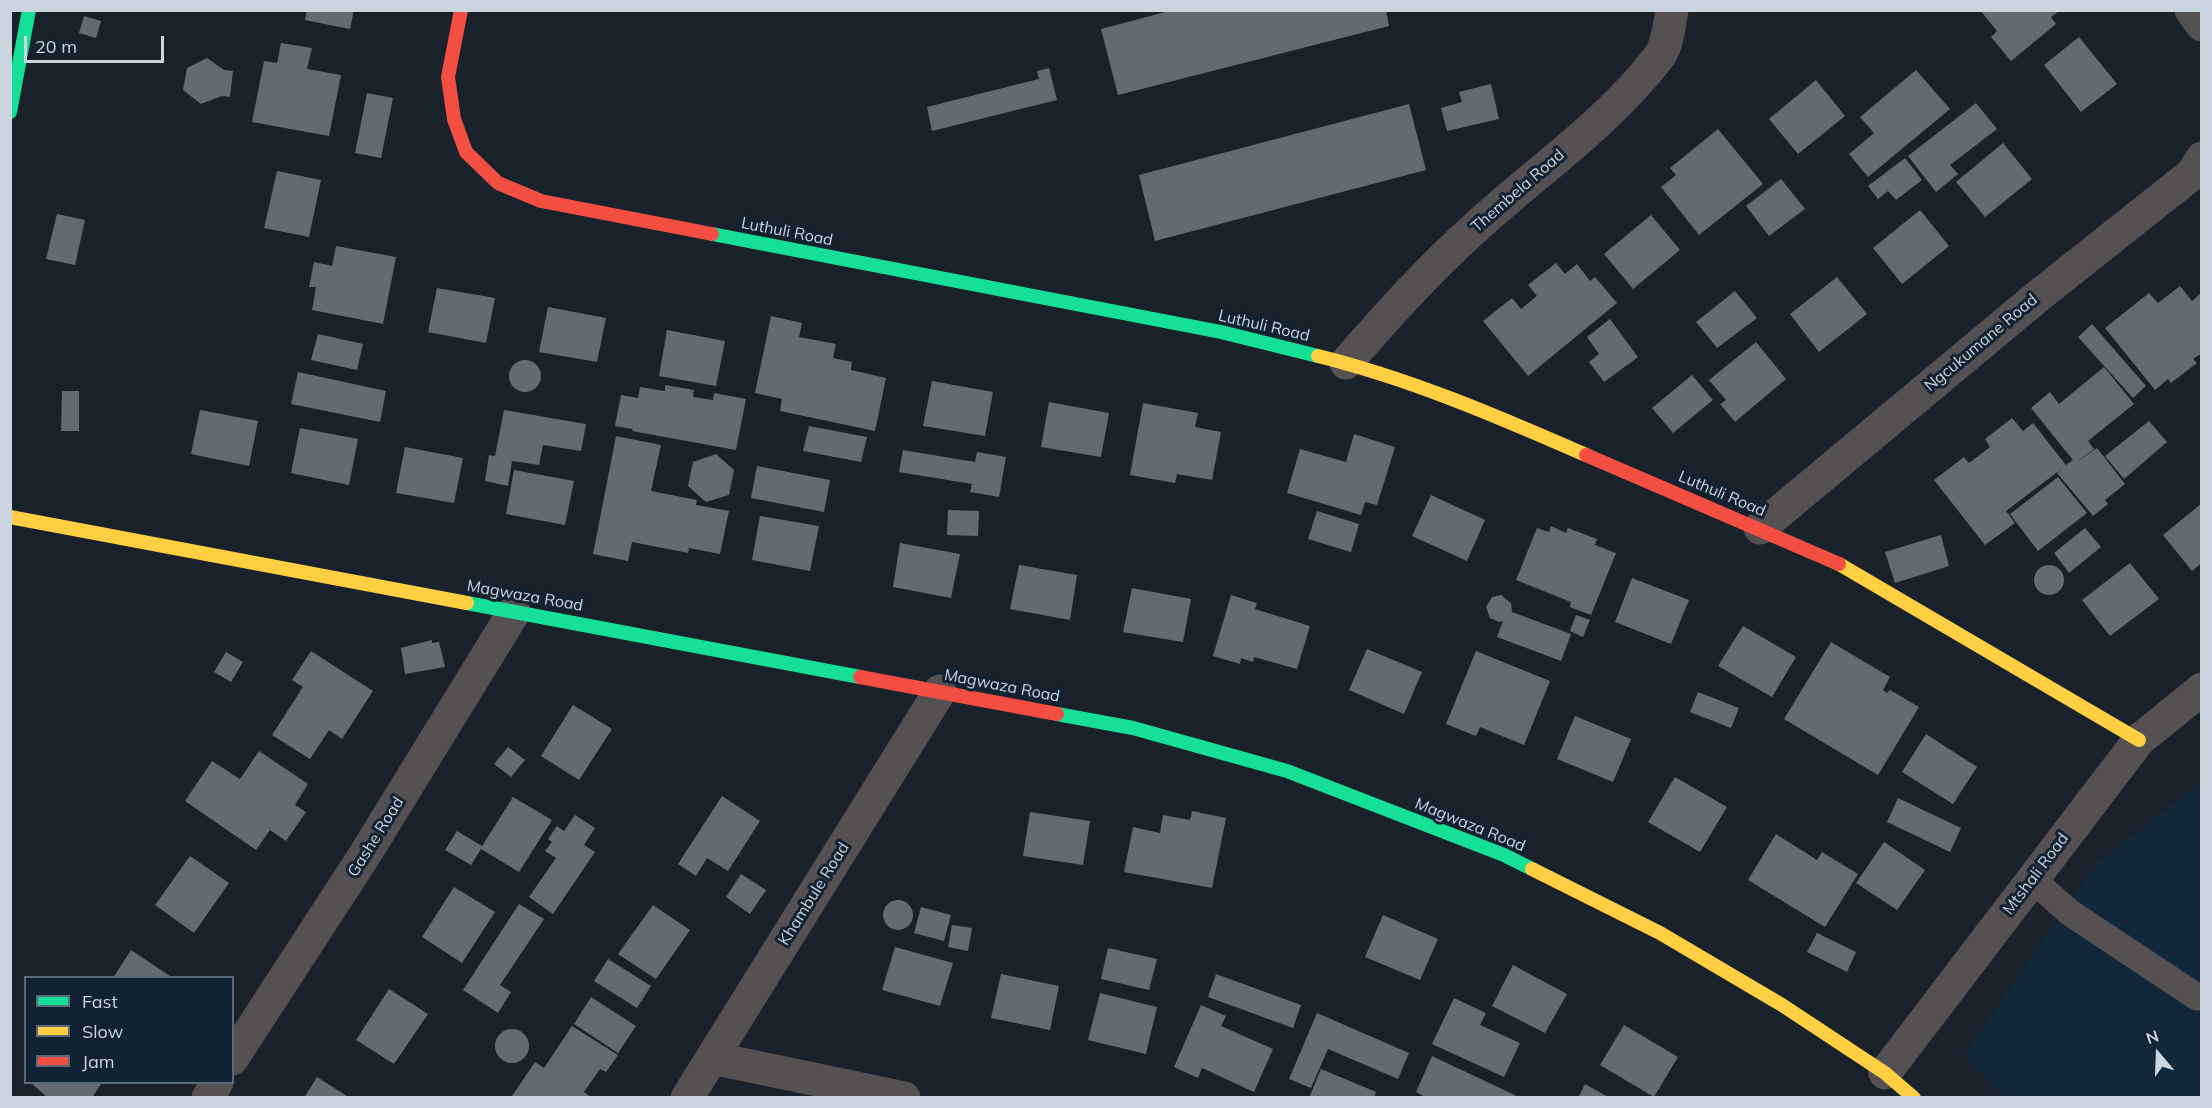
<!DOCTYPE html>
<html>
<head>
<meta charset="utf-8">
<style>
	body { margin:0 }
	#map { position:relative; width:2212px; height:1108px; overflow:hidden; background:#19222a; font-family:Mulish,sans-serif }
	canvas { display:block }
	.frame { position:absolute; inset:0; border:12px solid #cbd5e0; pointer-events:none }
	.legend { position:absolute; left:24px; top:976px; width:210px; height:108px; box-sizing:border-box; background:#112232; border:2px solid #5b6a78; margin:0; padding:8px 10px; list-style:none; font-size:18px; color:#cbd5e0 }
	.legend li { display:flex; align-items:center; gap:12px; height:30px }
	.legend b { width:30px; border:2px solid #5b6a78 }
	.north { position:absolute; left:2128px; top:1024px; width:60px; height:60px; -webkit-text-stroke:4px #112232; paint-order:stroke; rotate:341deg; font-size:16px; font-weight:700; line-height:24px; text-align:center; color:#cbd5e0 }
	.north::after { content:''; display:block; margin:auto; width:21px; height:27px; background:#cbd5e0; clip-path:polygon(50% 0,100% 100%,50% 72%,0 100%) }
	.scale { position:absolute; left:24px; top:36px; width:140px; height:27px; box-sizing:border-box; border:3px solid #cbd5e0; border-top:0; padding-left:8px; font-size:18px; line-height:21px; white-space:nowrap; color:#cbd5e0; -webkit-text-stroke:4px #112232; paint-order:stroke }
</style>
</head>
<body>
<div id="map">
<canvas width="2212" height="1108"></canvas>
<div class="frame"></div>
<ul class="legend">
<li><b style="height:8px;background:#16e098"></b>Fast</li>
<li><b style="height:8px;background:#ffcf43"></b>Slow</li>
<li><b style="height:8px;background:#f24e42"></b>Jam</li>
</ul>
<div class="north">N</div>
<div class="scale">20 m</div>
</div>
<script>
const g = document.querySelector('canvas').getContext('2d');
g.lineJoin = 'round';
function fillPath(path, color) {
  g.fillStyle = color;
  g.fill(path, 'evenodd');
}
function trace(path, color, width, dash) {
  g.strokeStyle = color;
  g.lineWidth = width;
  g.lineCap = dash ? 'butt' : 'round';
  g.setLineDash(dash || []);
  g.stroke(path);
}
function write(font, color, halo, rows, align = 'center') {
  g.font = font + ' Mulish,sans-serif';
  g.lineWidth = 6;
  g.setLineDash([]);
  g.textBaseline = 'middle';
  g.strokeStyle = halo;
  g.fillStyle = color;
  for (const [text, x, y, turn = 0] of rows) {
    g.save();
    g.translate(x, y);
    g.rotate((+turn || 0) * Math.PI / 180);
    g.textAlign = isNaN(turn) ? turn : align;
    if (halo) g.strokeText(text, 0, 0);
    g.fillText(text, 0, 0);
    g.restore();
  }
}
fillPath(new Path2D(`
	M 2201,782 L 2201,1097 L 2004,1097 L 1964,1055 L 2097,863 Z`), '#12273a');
fillPath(new Path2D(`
	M 307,10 L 354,10 L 350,29 L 305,20 Z
	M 1173,10 L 1386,10 L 1389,26 L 1118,95 L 1101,29 Z
	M 1980,10 L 2060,10 L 2051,17 L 2056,24 L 2011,61 L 1991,37 L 1997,31 Z
	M 84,16 L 101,21 L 96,38 L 79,33 Z
	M 2079,37 L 2117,84 L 2081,112 L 2044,65 Z
	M 281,43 L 312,48 L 307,69 L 341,75 L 329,136 L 252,122 L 264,61 L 277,63 Z
	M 207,58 L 224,70 L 233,71 L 230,97 L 222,96 L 201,104 L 183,90 L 187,68 Z
	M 1049,68 L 1057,100 L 932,131 L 927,107 L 1039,79 L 1037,71 Z
	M 1916,70 L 1950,109 L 1868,177 L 1849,154 L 1874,133 L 1860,117 Z
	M 1816,80 L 1845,116 L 1798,154 L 1769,119 Z
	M 1491,84 L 1499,119 L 1447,131 L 1441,108 L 1462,102 L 1459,92 Z
	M 367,93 L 393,98 L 381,158 L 355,153 Z
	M 1976,103 L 1997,129 L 1950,165 L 1958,174 L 1936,192 L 1908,156 Z
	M 1409,104 L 1426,170 L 1155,241 L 1139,175 Z
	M 1718,129 L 1763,184 L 1699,235 L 1661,187 L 1676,175 L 1670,168 Z
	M 2003,143 L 2032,179 L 1985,217 L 1956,182 Z
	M 1905,158 L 1922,180 L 1896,200 L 1888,191 L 1878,199 L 1868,186 Z
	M 277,171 L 321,180 L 309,237 L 264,228 Z
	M 1781,179 L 1805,209 L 1769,236 L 1746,206 Z
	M 1920,210 L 1949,246 L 1902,284 L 1873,248 Z
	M 57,214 L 85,220 L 75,265 L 46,259 Z
	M 1651,215 L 1680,250 L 1633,289 L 1604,254 Z
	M 336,246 L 396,257 L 383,324 L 312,310 L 316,287 L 309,287 L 314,262 L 332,266 Z
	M 1556,263 L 1565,274 L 1577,264 L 1590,281 L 1595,277 L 1617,303 L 1528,376 L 1483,321 L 1512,298 L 1521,309 L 1537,296 L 1528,285 Z
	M 1837,277 L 1867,314 L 1819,352 L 1790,314 Z
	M 2180,286 L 2192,301 L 2202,292 L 2202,353 L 2193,359 L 2197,363 L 2171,383 L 2168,379 L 2155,390 L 2105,328 L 2149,293 L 2158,303 Z
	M 437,288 L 495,298 L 486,343 L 428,332 Z
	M 1735,291 L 1757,318 L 1717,348 L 1696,322 Z
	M 548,307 L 606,318 L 597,362 L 539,352 Z
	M 771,316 L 802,323 L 799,337 L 836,344 L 833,358 L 852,362 L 851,370 L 886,378 L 875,431 L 780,411 L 782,399 L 755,393 Z
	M 1610,319 L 1638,357 L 1604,382 L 1589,362 L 1599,354 L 1587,337 Z
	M 2092,324 L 2146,386 L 2133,398 L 2078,337 Z
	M 667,330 L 725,341 L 716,386 L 659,376 Z
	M 318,334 L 363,344 L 357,370 L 311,360 Z
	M 1756,342 L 1786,379 L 1735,422 L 1720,404 L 1726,400 L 1709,380 Z
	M509 376a16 16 0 1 1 32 0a16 16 0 1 1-32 0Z
	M 2104,367 L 2134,404 L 2088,441 L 2094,449 L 2075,463 L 2097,448 L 2125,484 L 2105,500 L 2108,504 L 2093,516 L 2057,473 L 2064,467 L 2006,511 L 2015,523 L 1985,545 L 1934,480 L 1964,457 L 1969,463 L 1990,447 L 1985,439 L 2012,418 L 2023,431 L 2033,423 L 2066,465 L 2073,460 L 2031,408 L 2050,392 L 2059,404 Z
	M 298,372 L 386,391 L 380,422 L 291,404 Z
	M 1692,375 L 1713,400 L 1673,433 L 1652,408 Z
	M 932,381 L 993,392 L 985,436 L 923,426 Z
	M 665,385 L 694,390 L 693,397 L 713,400 L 714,393 L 746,399 L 736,450 L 632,431 L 633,429 L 615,426 L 621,395 L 638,398 L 640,387 L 665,391 Z
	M 62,391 L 79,391 L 79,431 L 61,431 Z
	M 1049,402 L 1109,413 L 1101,457 L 1041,447 Z
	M 1143,403 L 1198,413 L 1195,427 L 1221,432 L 1212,480 L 1177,474 L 1175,483 L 1130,475 Z
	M 200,410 L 258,421 L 249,466 L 191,454 Z
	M 504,410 L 586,424 L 581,451 L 543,445 L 539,465 L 512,461 L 508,486 L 485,481 L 489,455 L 495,456 Z
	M 2149,421 L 2167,442 L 2124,479 L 2105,456 Z
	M 809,426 L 867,437 L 861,462 L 803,451 Z
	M 300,428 L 358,439 L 349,485 L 291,473 Z
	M 1354,434 L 1395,447 L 1377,505 L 1365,502 L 1361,515 L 1287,493 L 1300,449 L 1346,462 Z
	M 616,436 L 661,445 L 651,491 L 697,500 L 696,505 L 729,511 L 720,554 L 689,548 L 688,553 L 632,542 L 628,561 L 593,554 Z
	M 405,447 L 463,458 L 454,503 L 396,493 Z
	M 903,450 L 975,462 L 977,452 L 1006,457 L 999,497 L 970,492 L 972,484 L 899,472 Z
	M 716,454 L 734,470 L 729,495 L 706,502 L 688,486 L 693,462 Z
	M 757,466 L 830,480 L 824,512 L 751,498 Z
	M 514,470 L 574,481 L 565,525 L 506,514 Z
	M 2058,477 L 2087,513 L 2038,551 L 2010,514 Z
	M 1431,495 L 1485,520 L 1467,561 L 1412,536 Z
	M 2202,503 L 2202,563 L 2192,571 L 2163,535 Z
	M 948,510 L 979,511 L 978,536 L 947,535 Z
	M 1317,511 L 1359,524 L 1351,552 L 1308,539 Z
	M 760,516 L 819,526 L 810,571 L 752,560 Z
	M 1551,526 L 1566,533 L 1568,528 L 1597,539 L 1595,545 L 1616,553 L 1591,615 L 1570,607 L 1571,602 L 1516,580 L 1537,528 L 1549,532 Z
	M 2085,528 L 2101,547 L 2069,573 L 2054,553 Z
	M 1941,535 L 1949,566 L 1895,583 L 1885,552 Z
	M 900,543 L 960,554 L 951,598 L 893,587 Z
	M 2130,563 L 2159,599 L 2110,636 L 2082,600 Z
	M 1019,565 L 1077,575 L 1070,620 L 1010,609 Z
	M2034 580a15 15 0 1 1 30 0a15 15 0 1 1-30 0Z
	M 1632,578 L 1689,600 L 1671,644 L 1615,622 Z
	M 1132,588 L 1191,599 L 1183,642 L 1123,632 Z
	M 1231,595 L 1257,603 L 1255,609 L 1310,626 L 1297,669 L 1254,657 L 1253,662 L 1241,658 L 1240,664 L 1213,656 Z
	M 1501,595 L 1511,603 L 1512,612 L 1571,634 L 1561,661 L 1497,637 L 1503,621 L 1499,622 L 1490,618 L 1486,607 L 1492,597 Z
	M 1576,615 L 1590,620 L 1583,637 L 1570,631 Z
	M 1743,626 L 1796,657 L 1772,697 L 1718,666 Z
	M 432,640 L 432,643 L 439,642 L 445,667 L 405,674 L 401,648 Z
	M 1831,642 L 1890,677 L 1883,690 L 1887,693 L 1890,690 L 1919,707 L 1878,775 L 1784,719 Z
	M 1367,649 L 1422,672 L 1404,714 L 1349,690 Z
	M 311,651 L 373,691 L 342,739 L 329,730 L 310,759 L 272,735 L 303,687 L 292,680 Z
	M 1476,651 L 1550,681 L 1524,745 L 1480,727 L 1476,736 L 1446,724 Z
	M 226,652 L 243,662 L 231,682 L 214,672 Z
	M 1698,692 L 1739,708 L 1731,728 L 1690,712 Z
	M 573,705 L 612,729 L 579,780 L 541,756 Z
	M 1575,716 L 1631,739 L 1613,782 L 1557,759 Z
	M 1926,734 L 1977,767 L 1953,804 L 1902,772 Z
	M 508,747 L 525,760 L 511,777 L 494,764 Z
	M 259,751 L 308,784 L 295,805 L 306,812 L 286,841 L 270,830 L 256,850 L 185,801 L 212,761 L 240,779 Z
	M 1675,777 L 1727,807 L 1700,852 L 1648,822 Z
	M 722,796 L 760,821 L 728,871 L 707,858 L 696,876 L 678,864 Z
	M 513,797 L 552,820 L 519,872 L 481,849 L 471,865 L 445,850 L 457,831 L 482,846 Z
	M 1898,798 L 1961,828 L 1950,852 L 1887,822 Z
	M 1192,811 L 1226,818 L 1212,888 L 1124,872 L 1133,827 L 1160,833 L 1163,815 L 1190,820 Z
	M 1030,812 L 1090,821 L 1083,865 L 1023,856 Z
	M 575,815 L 595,828 L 584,845 L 595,852 L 553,914 L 529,897 L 556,858 L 545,851 L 552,842 L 548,839 L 557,826 L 564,831 Z
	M 1776,834 L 1817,860 L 1822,852 L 1858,874 L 1825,927 L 1748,880 Z
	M 1884,842 L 1925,870 L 1897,910 L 1856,883 Z
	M 190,856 L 229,883 L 194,933 L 155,905 Z
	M 741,874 L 766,890 L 750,914 L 726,897 Z
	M 454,887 L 495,912 L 462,963 L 422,937 Z
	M883 915a15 15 0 1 1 30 0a15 15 0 1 1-30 0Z
	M 519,904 L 544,919 L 500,985 L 511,992 L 498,1013 L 463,990 Z
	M 653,905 L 690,930 L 656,979 L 618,954 Z
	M 921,907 L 951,915 L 944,941 L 914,933 Z
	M 1383,915 L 1438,939 L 1420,980 L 1365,957 Z
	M 952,925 L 972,928 L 968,951 L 948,947 Z
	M 1817,933 L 1856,952 L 1847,972 L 1807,952 Z
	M 895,947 L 953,963 L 940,1006 L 882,990 Z
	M 1108,948 L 1157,959 L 1149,990 L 1101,979 Z
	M 131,950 L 173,978 L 113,978 Z
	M 608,959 L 651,986 L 637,1008 L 594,981 Z
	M 1513,965 L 1567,994 L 1545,1033 L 1492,1006 Z
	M 1001,974 L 1059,986 L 1050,1030 L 991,1018 Z
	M 1216,974 L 1301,1005 L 1293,1028 L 1208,997 Z
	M 389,989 L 428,1014 L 394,1064 L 356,1040 Z
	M 1100,993 L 1157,1007 L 1146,1054 L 1088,1040 Z
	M 591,997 L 636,1026 L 618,1053 L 574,1024 Z
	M 1454,998 L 1486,1013 L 1480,1025 L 1520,1043 L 1504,1077 L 1432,1044 Z
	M 1201,1005 L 1226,1016 L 1221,1026 L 1273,1049 L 1254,1092 L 1202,1068 L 1198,1078 L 1174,1067 Z
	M 1317,1013 L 1409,1053 L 1398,1079 L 1328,1049 L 1311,1088 L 1289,1079 Z
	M 1624,1025 L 1678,1057 L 1654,1097 L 1600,1065 Z
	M 572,1026 L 618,1055 L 606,1072 L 600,1069 L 584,1092 L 592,1098 L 515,1098 L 512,1096 L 535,1062 L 544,1068 Z
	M495 1046a17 17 0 1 1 34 0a17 17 0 1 1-34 0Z
	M 1432,1056 L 1521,1098 L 1427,1098 L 1416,1092 Z
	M 1321,1069 L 1376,1092 L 1374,1098 L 1309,1098 Z
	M 317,1077 L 350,1098 L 304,1098 Z
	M 30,1082 L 102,1082 L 92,1098 L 48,1098 Z
	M 1585,1084 L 1610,1098 L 1578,1098 Z`), '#636b72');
trace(new Path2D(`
	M 2032,879 L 2069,912 L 2197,997`), '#555153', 27);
trace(new Path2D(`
	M 2191,10 L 2202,25
	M 1346,363 C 1387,316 1428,270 1475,228 C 1536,172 1607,124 1658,58 C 1668,46 1669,25 1672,10
	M 1760,528 L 2037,297 L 2192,174 L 2202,158
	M 712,1058 L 904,1098
	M 232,1059 L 364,856 L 514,612
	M 1885,1073 L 2139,740 L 2202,689
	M 208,1098 L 217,1082
	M 687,1098 L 940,691`), '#555153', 33);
trace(new Path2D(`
	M 10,112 L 29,10
	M 712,234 L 1221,332 L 1318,356
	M 467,603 L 860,677
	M 1057,714 L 1133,728 L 1287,771 L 1504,855 L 1532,869`), '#16e098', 14);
trace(new Path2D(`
	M 1318,356 C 1411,379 1499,417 1586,455
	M 10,517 L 467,603
	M 1839,564 L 2139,740
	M 1532,869 L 1660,933 L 1782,1005 L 1885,1073 L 1914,1098`), '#ffcf43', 14);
trace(new Path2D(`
	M 461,10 L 448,77 L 454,119 L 466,152 L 498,183 L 541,201 L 712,234
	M 1586,455 L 1839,564
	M 860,677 L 1057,714`), '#f24e42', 14);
write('16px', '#cbd5e0', '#112232', [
	["Thembela Road",1518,191,-41],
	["Luthuli Road",787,232,11],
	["Luthuli Road",1264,326,13],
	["Ngcukumane Road",1981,343,-40],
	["Luthuli Road",1722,494,23],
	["Magwaza Road",525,596,10],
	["Magwaza Road",1002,686,11],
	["Magwaza Road",1470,825,22],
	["Gashe Road",376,837,-58],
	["Mtshali Road",2036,874,-53],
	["Khambule Road",814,894,-58]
]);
</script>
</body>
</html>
